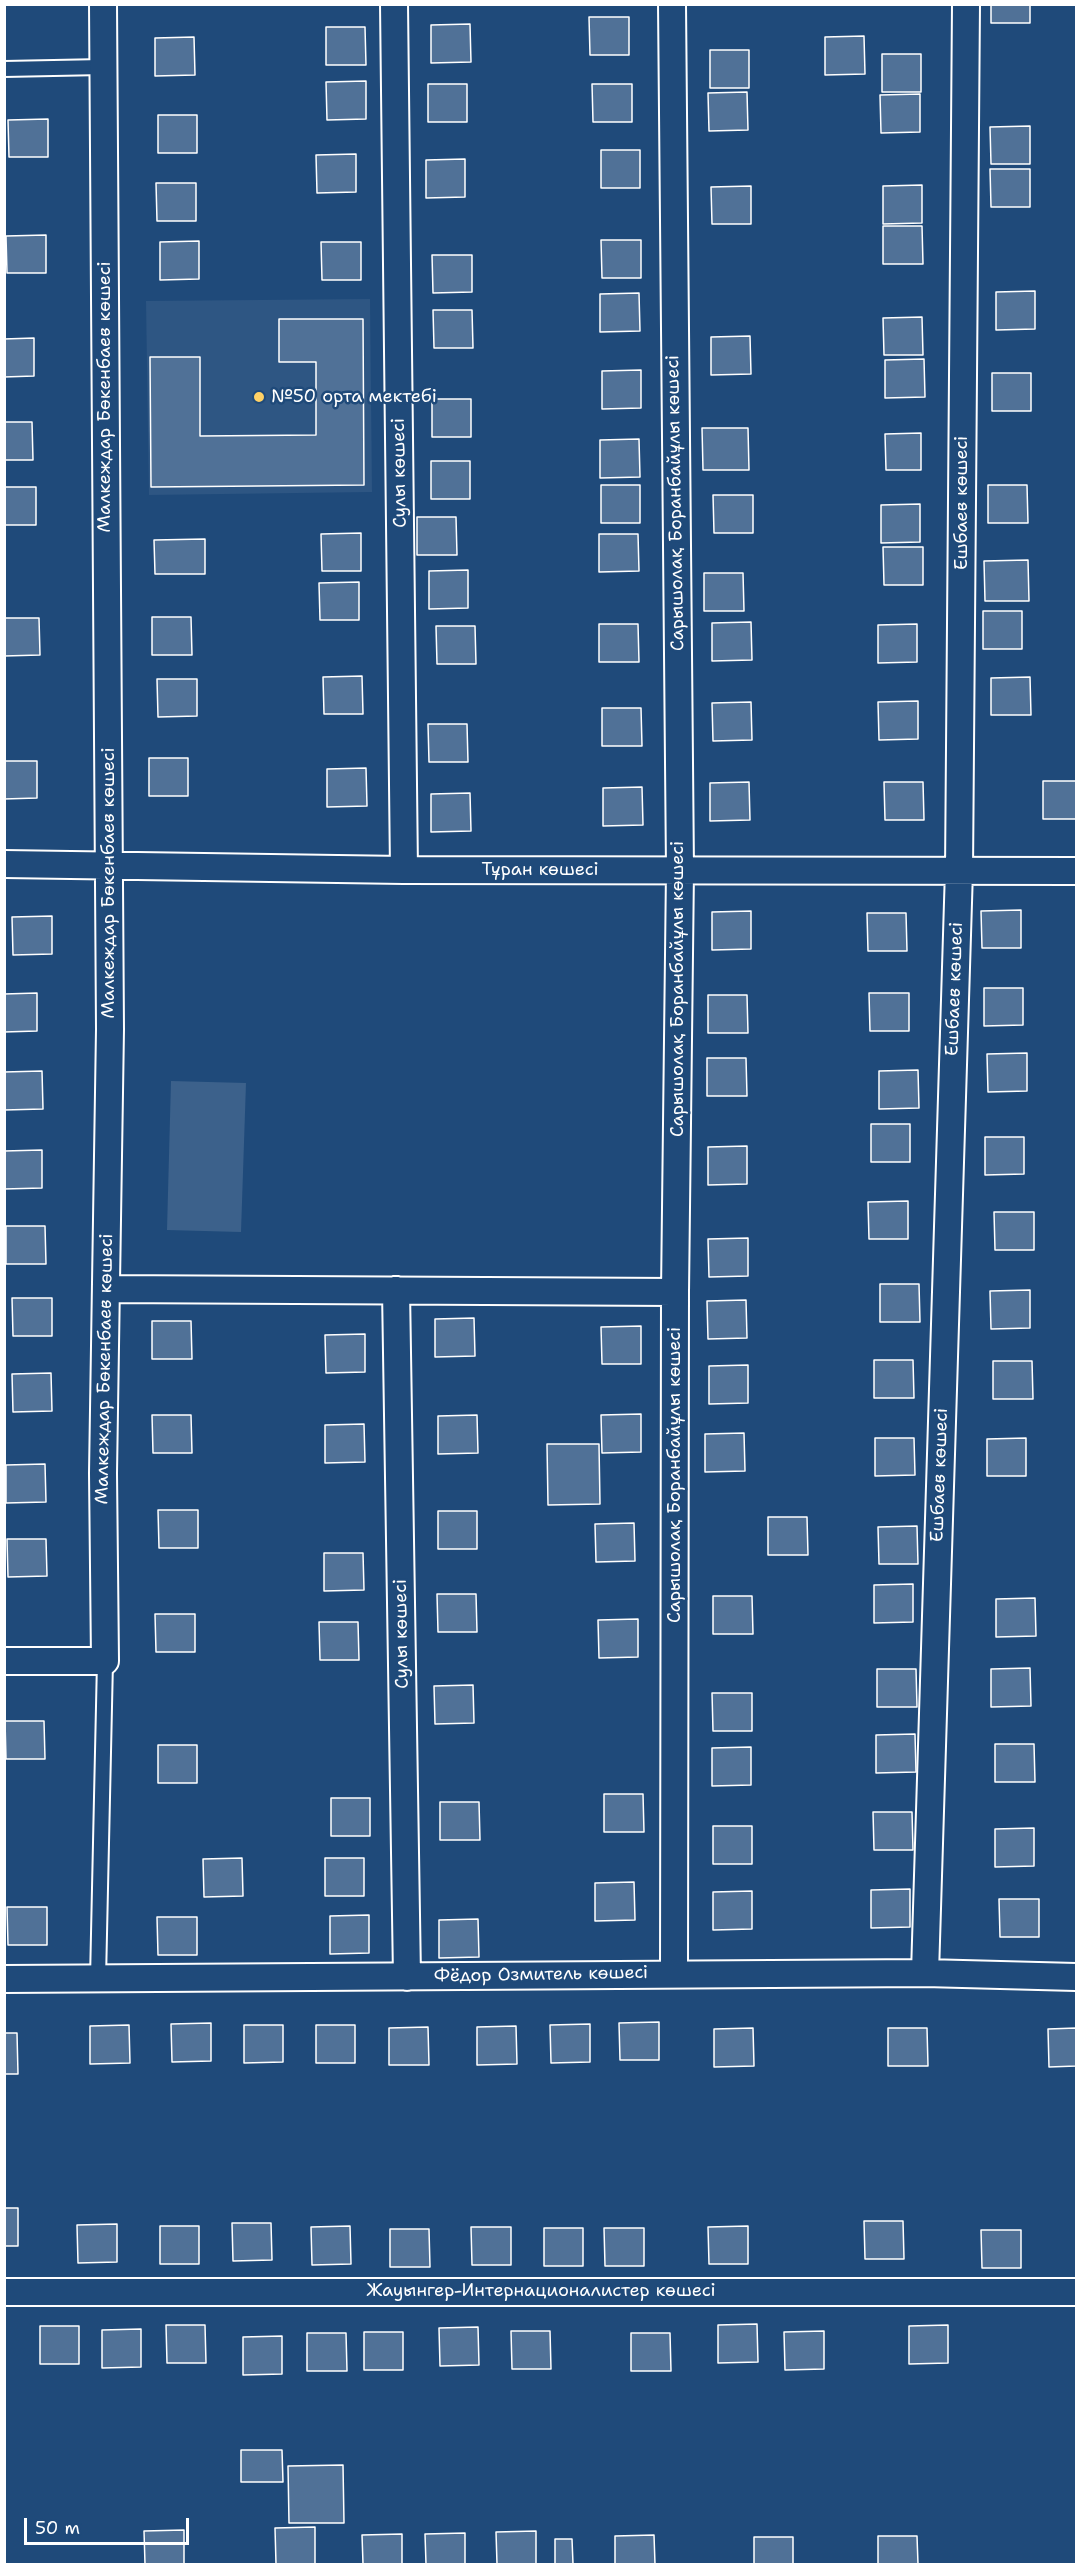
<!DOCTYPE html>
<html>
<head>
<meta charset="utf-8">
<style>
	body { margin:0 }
	#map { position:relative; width:1081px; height:2569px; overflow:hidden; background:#1f4a7a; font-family:"Shantell Sans",sans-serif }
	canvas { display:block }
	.frame { position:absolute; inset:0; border:6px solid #fff; pointer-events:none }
	.scale { position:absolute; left:24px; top:2518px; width:165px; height:27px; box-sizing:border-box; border:3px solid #fff; border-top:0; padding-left:8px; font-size:18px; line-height:21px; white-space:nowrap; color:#fff; -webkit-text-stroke:4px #1f4a7a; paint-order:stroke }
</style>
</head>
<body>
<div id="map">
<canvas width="1081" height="2569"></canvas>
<div class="frame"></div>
<div class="scale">50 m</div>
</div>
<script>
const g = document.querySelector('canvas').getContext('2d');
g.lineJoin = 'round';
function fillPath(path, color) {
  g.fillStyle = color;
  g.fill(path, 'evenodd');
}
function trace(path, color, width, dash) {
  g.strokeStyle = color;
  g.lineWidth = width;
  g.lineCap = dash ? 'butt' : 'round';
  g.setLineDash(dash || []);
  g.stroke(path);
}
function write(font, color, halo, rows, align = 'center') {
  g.font = font + ' "Shantell Sans",sans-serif';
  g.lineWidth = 5;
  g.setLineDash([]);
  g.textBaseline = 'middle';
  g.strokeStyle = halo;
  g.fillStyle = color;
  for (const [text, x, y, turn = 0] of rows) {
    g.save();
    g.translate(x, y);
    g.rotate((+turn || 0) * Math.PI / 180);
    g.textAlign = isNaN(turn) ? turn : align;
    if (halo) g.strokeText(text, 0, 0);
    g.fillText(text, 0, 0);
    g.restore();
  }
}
fillPath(new Path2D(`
	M 370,299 L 372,492 L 149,495 L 146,301 Z`), '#2e5683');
fillPath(new Path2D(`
	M 171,1081 L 246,1083 L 241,1232 L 167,1230 Z`), '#3c618b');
const building = new Path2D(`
	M 991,4 L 1030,4 L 1030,23 L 991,23 Z
	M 589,17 L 629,17 L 629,55 L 590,55 Z
	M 470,24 L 471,62 L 431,63 L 431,25 Z
	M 326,27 L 365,27 L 366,65 L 326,65 Z
	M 864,36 L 865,74 L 825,75 L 825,37 Z
	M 194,37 L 195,75 L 155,76 L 155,38 Z
	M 710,50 L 749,50 L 749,88 L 710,88 Z
	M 882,54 L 921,54 L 921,92 L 882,92 Z
	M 366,81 L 366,119 L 327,120 L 326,82 Z
	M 428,84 L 467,84 L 467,122 L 428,122 Z
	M 592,84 L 632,84 L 632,122 L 593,122 Z
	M 747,92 L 748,130 L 709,131 L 708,93 Z
	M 920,94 L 920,132 L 881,133 L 880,95 Z
	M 158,115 L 197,115 L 197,153 L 158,153 Z
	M 48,119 L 48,157 L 9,157 L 8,120 Z
	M 1030,126 L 1030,164 L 991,164 L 990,127 Z
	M 601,150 L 640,150 L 640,188 L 601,188 Z
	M 356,154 L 356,192 L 317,193 L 316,155 Z
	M 465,159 L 465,197 L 426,198 L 426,160 Z
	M 990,169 L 1030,169 L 1030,207 L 991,207 Z
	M 156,183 L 196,183 L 196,221 L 157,221 Z
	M 922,185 L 922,223 L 883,224 L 883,186 Z
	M 751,186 L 751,224 L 712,224 L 711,187 Z
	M 883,226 L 922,226 L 923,264 L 883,264 Z
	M 46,235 L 46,273 L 7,273 L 6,236 Z
	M 601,240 L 641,240 L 641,278 L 602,278 Z
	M 199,241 L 199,279 L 160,280 L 160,242 Z
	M 321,242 L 361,242 L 361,280 L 322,280 Z
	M 432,255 L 472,255 L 472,292 L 433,293 Z
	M 1035,291 L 1035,329 L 996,330 L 996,292 Z
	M 639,293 L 640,331 L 600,332 L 600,294 Z
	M 433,310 L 472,310 L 473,348 L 434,348 Z
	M 922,317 L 923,355 L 884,355 L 883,318 Z
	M 279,319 L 363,319 L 364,485 L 151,487 L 150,357 L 200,357 L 200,436 L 316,435 L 316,362 L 279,362 Z
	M 750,336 L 751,374 L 711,375 L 711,337 Z
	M 34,338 L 34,376 L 4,377 L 4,339 Z
	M 924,359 L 925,397 L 885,398 L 885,360 Z
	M 641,370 L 641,408 L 602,409 L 602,371 Z
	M 992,373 L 1031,373 L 1031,411 L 992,411 Z
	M 432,399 L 471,399 L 471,437 L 432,437 Z
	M 4,422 L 32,422 L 33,460 L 4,460 Z
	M 702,428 L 748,428 L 749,470 L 703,470 Z
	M 921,433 L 921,470 L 886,470 L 885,434 Z
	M 639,439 L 640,477 L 600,478 L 600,440 Z
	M 431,461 L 470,461 L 470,499 L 431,499 Z
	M 601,485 L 640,485 L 640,523 L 601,523 Z
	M 988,485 L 1027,485 L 1028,523 L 988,523 Z
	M 4,487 L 36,487 L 36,525 L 4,525 Z
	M 713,495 L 753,495 L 753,533 L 714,533 Z
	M 920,504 L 920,542 L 881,543 L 881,505 Z
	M 417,517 L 456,517 L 457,555 L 417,555 Z
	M 361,533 L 361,571 L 322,571 L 321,534 Z
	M 599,534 L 638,534 L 639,571 L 599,572 Z
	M 205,539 L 205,574 L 155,574 L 154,540 Z
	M 883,547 L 923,547 L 923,585 L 884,585 Z
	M 1028,560 L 1029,601 L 985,601 L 984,561 Z
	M 468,570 L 468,608 L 429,609 L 429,571 Z
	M 704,573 L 743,573 L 744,611 L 704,611 Z
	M 359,582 L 359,620 L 320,620 L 319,583 Z
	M 983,611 L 1022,611 L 1022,649 L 983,649 Z
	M 152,617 L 191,617 L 192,655 L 152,655 Z
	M 4,618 L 39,618 L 40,655 L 4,656 Z
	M 751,622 L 752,660 L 712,661 L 712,623 Z
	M 599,624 L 638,624 L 639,662 L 599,662 Z
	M 917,624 L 917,662 L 878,663 L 878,625 Z
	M 436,626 L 475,626 L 476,664 L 437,664 Z
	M 362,676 L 363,714 L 324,714 L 323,677 Z
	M 1030,677 L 1031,715 L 991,715 L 991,678 Z
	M 157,679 L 197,679 L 197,716 L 158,717 Z
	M 918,701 L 918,739 L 879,740 L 878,702 Z
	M 751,702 L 752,740 L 713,741 L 712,703 Z
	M 602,708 L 641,708 L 642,746 L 602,746 Z
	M 428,724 L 467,724 L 468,762 L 429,762 Z
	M 149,758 L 188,758 L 188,796 L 149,796 Z
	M 4,761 L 37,761 L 37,798 L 4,799 Z
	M 366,768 L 367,806 L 327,807 L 327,769 Z
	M 1043,781 L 1076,781 L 1076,819 L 1043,819 Z
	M 749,782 L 750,820 L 710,821 L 710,783 Z
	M 884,782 L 923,782 L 924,820 L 885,820 Z
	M 642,787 L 643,825 L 603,826 L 603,788 Z
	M 470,793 L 471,831 L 431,832 L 431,794 Z
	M 1021,910 L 1021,948 L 982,948 L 981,911 Z
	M 751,911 L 751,949 L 712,950 L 712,912 Z
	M 867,913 L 906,913 L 907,951 L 868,951 Z
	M 52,916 L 52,954 L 13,955 L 12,917 Z
	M 984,988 L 1023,988 L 1023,1025 L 984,1026 Z
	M 37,993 L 37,1031 L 4,1032 L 4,994 Z
	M 869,993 L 909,993 L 909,1031 L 870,1031 Z
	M 708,995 L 747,995 L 748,1033 L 708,1033 Z
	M 1027,1053 L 1027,1091 L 988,1092 L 987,1054 Z
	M 707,1058 L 746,1058 L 747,1096 L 707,1096 Z
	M 918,1070 L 919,1108 L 879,1109 L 879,1071 Z
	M 42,1071 L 43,1109 L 4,1110 L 4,1072 Z
	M 871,1124 L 910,1124 L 910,1162 L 871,1162 Z
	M 985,1137 L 1024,1137 L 1024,1174 L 985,1175 Z
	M 747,1146 L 747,1184 L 708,1185 L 708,1147 Z
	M 42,1150 L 42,1188 L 4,1189 L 4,1151 Z
	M 908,1201 L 908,1239 L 869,1239 L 868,1202 Z
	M 994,1212 L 1034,1212 L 1034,1250 L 995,1250 Z
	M 6,1226 L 45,1226 L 46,1264 L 6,1264 Z
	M 748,1238 L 748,1276 L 709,1277 L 708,1239 Z
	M 880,1284 L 919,1284 L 920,1322 L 880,1322 Z
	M 1030,1290 L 1030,1328 L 991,1329 L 990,1291 Z
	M 12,1298 L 52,1298 L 52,1336 L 13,1336 Z
	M 746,1300 L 747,1338 L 708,1339 L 707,1301 Z
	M 474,1318 L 475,1356 L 435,1357 L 435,1319 Z
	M 152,1321 L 191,1321 L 192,1359 L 152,1359 Z
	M 641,1326 L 641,1364 L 602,1364 L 601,1327 Z
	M 365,1334 L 365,1372 L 326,1373 L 325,1335 Z
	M 874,1360 L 913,1360 L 914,1398 L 874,1398 Z
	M 993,1361 L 1032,1361 L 1033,1399 L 993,1399 Z
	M 748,1365 L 748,1403 L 709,1404 L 709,1366 Z
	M 51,1373 L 52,1411 L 13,1412 L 12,1374 Z
	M 641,1414 L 641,1452 L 602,1453 L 601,1415 Z
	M 152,1415 L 191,1415 L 192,1453 L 153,1453 Z
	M 477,1415 L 478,1453 L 438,1454 L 438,1416 Z
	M 364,1424 L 365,1462 L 325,1463 L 325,1425 Z
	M 744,1433 L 745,1471 L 705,1472 L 705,1434 Z
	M 875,1438 L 914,1438 L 915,1475 L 875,1476 Z
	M 1026,1438 L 1026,1476 L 987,1476 L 987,1439 Z
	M 547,1444 L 599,1444 L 600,1504 L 548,1505 Z
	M 45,1464 L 46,1502 L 6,1503 L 6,1465 Z
	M 158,1510 L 198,1510 L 198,1548 L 159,1548 Z
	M 438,1511 L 477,1511 L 477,1549 L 438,1549 Z
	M 768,1517 L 807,1517 L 808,1555 L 768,1555 Z
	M 634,1523 L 635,1561 L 596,1562 L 595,1524 Z
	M 917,1526 L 918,1564 L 879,1564 L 878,1527 Z
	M 7,1539 L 46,1539 L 47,1576 L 8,1577 Z
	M 324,1553 L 363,1553 L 364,1590 L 324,1591 Z
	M 913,1584 L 913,1622 L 874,1623 L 874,1585 Z
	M 437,1594 L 476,1594 L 477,1632 L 438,1632 Z
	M 713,1596 L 752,1596 L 753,1634 L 713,1634 Z
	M 1035,1598 L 1036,1636 L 996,1637 L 996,1599 Z
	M 155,1614 L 195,1614 L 195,1652 L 156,1652 Z
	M 638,1619 L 638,1657 L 599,1658 L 598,1620 Z
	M 319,1622 L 358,1622 L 359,1660 L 320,1660 Z
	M 1030,1668 L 1031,1706 L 991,1707 L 991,1669 Z
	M 877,1669 L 916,1669 L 917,1707 L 877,1707 Z
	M 473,1685 L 474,1723 L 435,1724 L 434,1686 Z
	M 712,1693 L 752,1693 L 752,1731 L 713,1731 Z
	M 5,1721 L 44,1721 L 45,1759 L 6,1759 Z
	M 915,1734 L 916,1772 L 876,1773 L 876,1735 Z
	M 995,1744 L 1034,1744 L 1035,1782 L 995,1782 Z
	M 158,1745 L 197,1745 L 197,1783 L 158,1783 Z
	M 751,1747 L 751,1785 L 712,1786 L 712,1748 Z
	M 604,1794 L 643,1794 L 644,1832 L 604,1832 Z
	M 331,1798 L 370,1798 L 370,1836 L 331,1836 Z
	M 440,1802 L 479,1802 L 480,1840 L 440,1840 Z
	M 873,1812 L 912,1812 L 913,1850 L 874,1850 Z
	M 713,1826 L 752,1826 L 752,1864 L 713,1864 Z
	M 1034,1828 L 1034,1866 L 995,1867 L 995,1829 Z
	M 242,1858 L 243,1896 L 204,1897 L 203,1859 Z
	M 325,1858 L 364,1858 L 364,1896 L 325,1896 Z
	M 634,1882 L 635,1920 L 595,1921 L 595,1883 Z
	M 910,1889 L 910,1927 L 871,1928 L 871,1890 Z
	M 752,1891 L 752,1929 L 713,1930 L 713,1892 Z
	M 999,1899 L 1039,1899 L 1039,1937 L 1000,1937 Z
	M 7,1907 L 47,1907 L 47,1945 L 8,1945 Z
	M 369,1915 L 369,1953 L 330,1954 L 330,1916 Z
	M 157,1917 L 197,1917 L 197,1955 L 158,1955 Z
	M 478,1919 L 479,1957 L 439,1958 L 439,1920 Z
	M 659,2022 L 659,2060 L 620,2060 L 619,2023 Z
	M 211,2023 L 211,2061 L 172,2062 L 171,2024 Z
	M 590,2024 L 590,2062 L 551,2063 L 550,2025 Z
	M 129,2025 L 130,2063 L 90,2064 L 90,2026 Z
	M 244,2025 L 283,2025 L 283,2062 L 244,2063 Z
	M 316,2025 L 355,2025 L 355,2063 L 316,2063 Z
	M 516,2026 L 517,2064 L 477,2065 L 477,2027 Z
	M 428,2027 L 429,2065 L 389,2065 L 389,2028 Z
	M 753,2028 L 754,2066 L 714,2067 L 714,2029 Z
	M 888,2028 L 927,2028 L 928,2066 L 888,2066 Z
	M 1076,2028 L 1076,2066 L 1049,2067 L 1048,2029 Z
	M 4,2033 L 17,2033 L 18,2074 L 4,2074 Z
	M 4,2208 L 18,2208 L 18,2246 L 4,2246 Z
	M 864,2221 L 903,2221 L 904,2259 L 865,2259 Z
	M 232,2223 L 271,2223 L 272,2260 L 233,2261 Z
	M 117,2224 L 117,2262 L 78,2263 L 77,2225 Z
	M 160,2226 L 199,2226 L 199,2264 L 160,2264 Z
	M 350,2226 L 351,2264 L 312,2265 L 311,2227 Z
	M 748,2226 L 748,2264 L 709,2264 L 708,2227 Z
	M 471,2227 L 511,2227 L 511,2265 L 472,2265 Z
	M 544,2228 L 583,2228 L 583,2266 L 544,2266 Z
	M 604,2228 L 644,2228 L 644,2266 L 605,2266 Z
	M 390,2229 L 429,2229 L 430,2267 L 390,2267 Z
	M 981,2230 L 1021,2230 L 1021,2268 L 982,2268 Z
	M 757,2324 L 758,2362 L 718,2363 L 718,2325 Z
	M 166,2325 L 205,2325 L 206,2363 L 167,2363 Z
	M 948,2325 L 948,2363 L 909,2364 L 909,2326 Z
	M 40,2326 L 79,2326 L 79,2364 L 40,2364 Z
	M 478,2327 L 479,2365 L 440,2366 L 439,2328 Z
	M 141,2329 L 141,2367 L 102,2368 L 102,2330 Z
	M 511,2331 L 550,2331 L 551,2369 L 512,2369 Z
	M 824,2331 L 824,2369 L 785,2370 L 784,2332 Z
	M 364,2332 L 403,2332 L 403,2370 L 364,2370 Z
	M 307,2333 L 346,2333 L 347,2371 L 307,2371 Z
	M 631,2333 L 670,2333 L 671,2371 L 631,2371 Z
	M 282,2336 L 282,2374 L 243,2375 L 243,2337 Z
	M 241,2450 L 282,2450 L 283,2482 L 241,2482 Z
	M 343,2465 L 344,2523 L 289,2523 L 288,2466 Z
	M 315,2527 L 315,2564 L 276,2564 L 275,2528 Z
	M 184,2530 L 184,2564 L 145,2564 L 144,2531 Z
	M 536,2531 L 536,2564 L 497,2564 L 496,2532 Z
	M 465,2533 L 465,2564 L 426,2564 L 425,2534 Z
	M 402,2534 L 402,2564 L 363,2564 L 362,2535 Z
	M 654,2535 L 655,2564 L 615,2564 L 615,2536 Z
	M 878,2536 L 917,2536 L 918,2564 L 878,2564 Z
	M 754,2537 L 793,2537 L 793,2564 L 754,2564 Z
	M 555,2539 L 572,2539 L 573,2564 L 555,2564 Z`);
fillPath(building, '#507197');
trace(building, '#fff', 1.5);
const lane = new Path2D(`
	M 4,69 L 103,67
	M 98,1979 L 105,1661`);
const street = new Path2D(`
	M 394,4 L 404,870
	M 672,4 L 680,870 L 675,1292 L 674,1974
	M 4,864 L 404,870 L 1076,871
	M 106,1289 L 675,1292
	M 396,1290 L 407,1977
	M 4,1661 L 105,1661 L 103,1473 L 110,1029 L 103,4
	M 925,1973 L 959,870 L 966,4
	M 4,1979 L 925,1973 L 1076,1977
	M 4,2292 L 1076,2292`);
trace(lane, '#fff', 18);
trace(street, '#fff', 30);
trace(lane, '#1f4a7a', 14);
trace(street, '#1f4a7a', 26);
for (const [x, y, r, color] of [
	[259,397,6,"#ffd166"]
]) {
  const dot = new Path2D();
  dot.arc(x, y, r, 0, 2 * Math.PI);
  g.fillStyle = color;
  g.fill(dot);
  trace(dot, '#1f4a7a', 2);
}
write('18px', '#fff', '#1f4a7a', [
	["Малкеждар Бөкенбаев көшесі",105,397,-90],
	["Сулы көшесі",400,473,-91],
	["Сарышолақ Боранбайұлы көшесі",676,503,-91],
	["Ешбаев көшесі",962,503,-90],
	["Тұран көшесі",540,870],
	["Малкеждар Бөкенбаев көшесі",109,883,-90],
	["Сарышолақ Боранбайұлы көшесі",678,989,-90],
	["Ешбаев көшесі",955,989,-88],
	["Малкеждар Бөкенбаев көшесі",105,1369,-89],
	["Сарышолақ Боранбайұлы көшесі",675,1475,-90],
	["Ешбаев көшесі",940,1475,-88],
	["Сулы көшесі",402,1634,-91],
	["Фёдор Озмитель көшесі",541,1975,-1],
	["Жауынгер-Интернационалистер көшесі",541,2291]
]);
write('18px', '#fff', '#1f4a7a', [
	["№50 орта мектебі",271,397]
], 'left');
</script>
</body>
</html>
